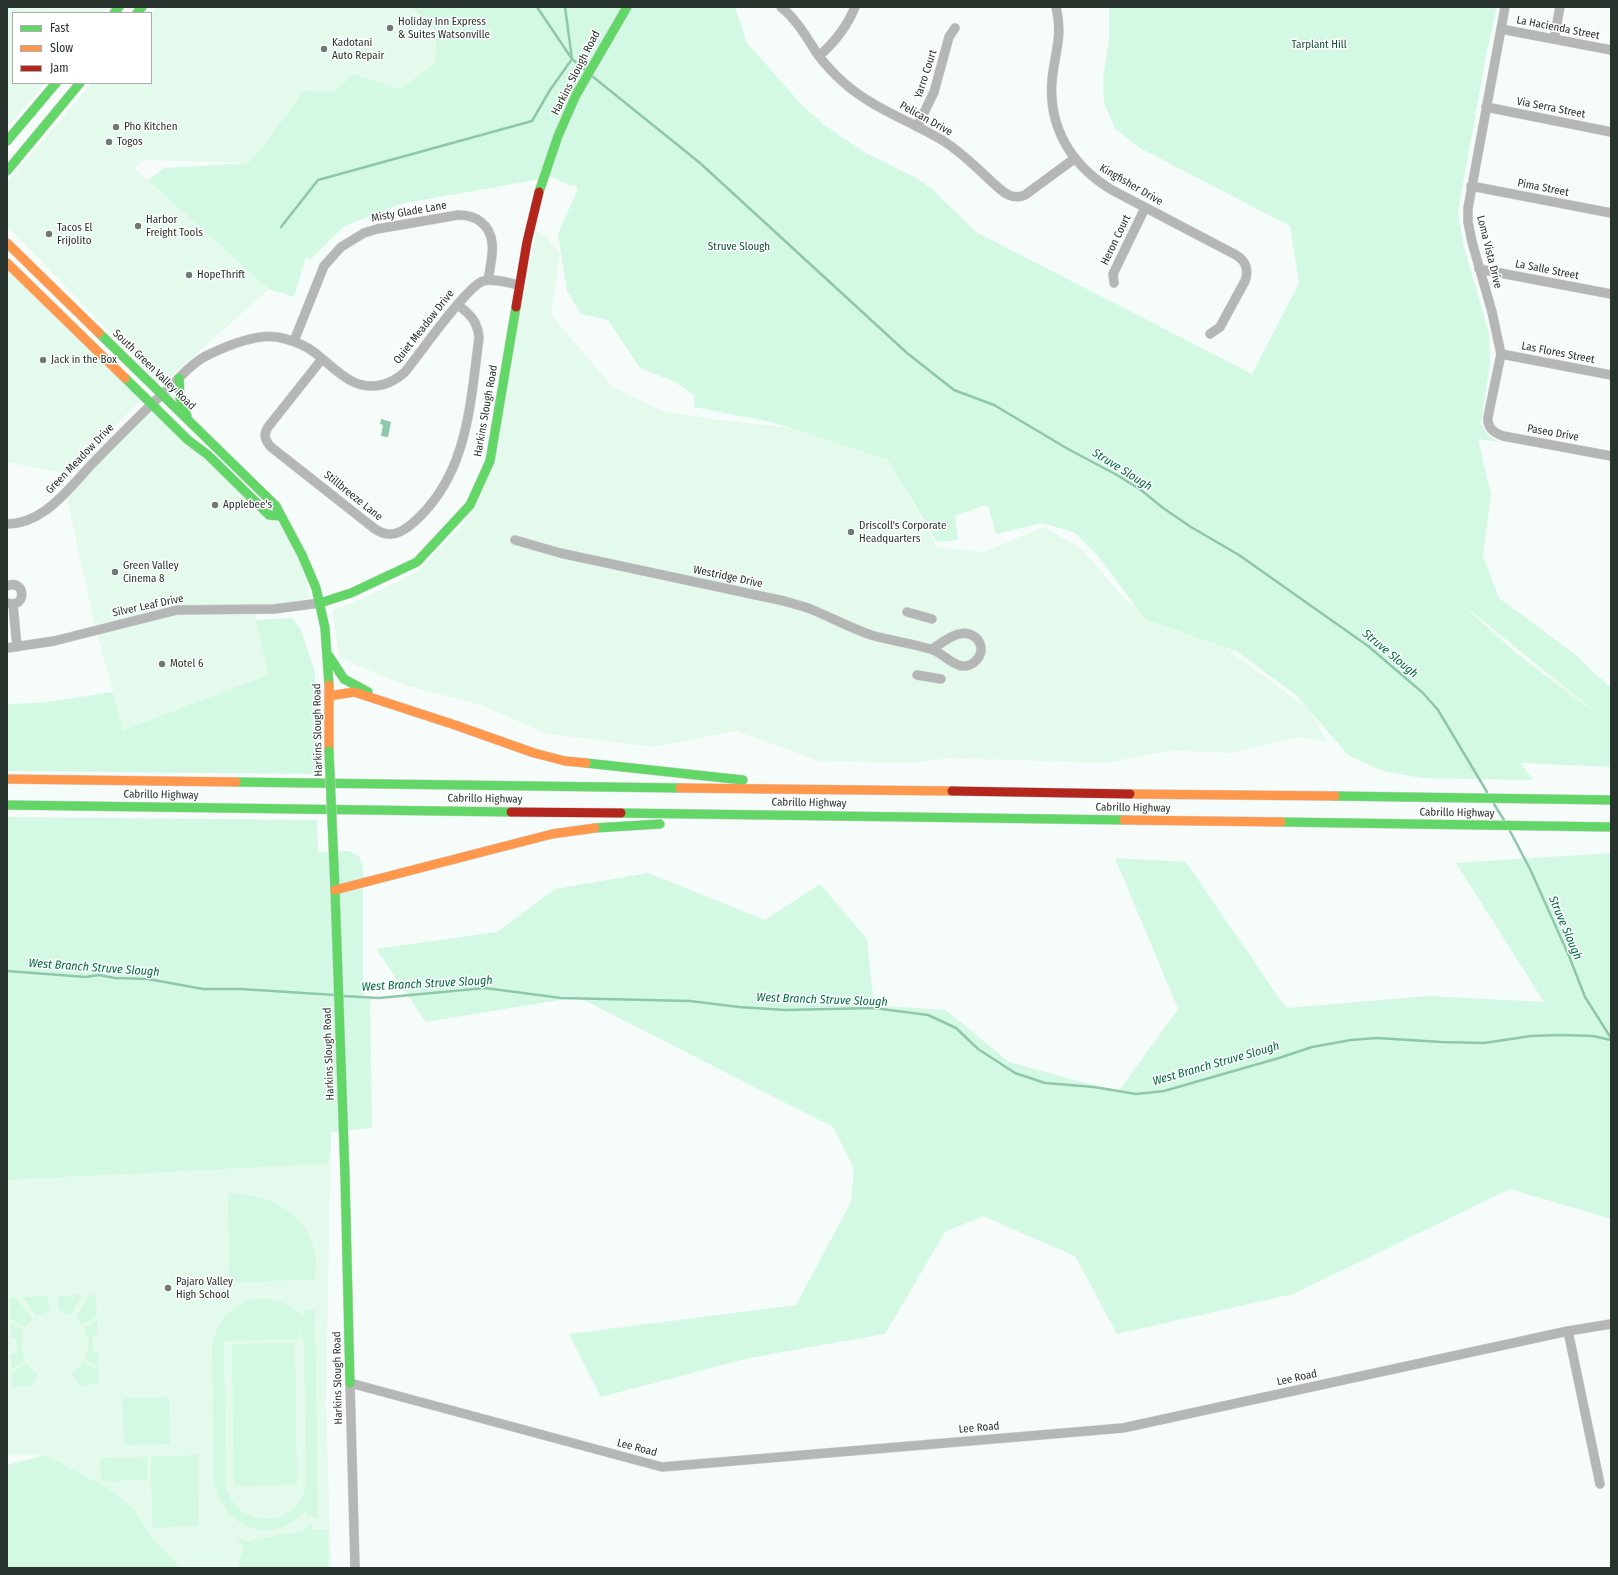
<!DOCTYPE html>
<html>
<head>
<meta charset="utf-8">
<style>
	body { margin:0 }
	#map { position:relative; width:1618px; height:1575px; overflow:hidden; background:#f6fcf9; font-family:"Fira Sans Condensed",sans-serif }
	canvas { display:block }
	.frame { position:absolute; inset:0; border:8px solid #29332d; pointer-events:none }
	.legend { position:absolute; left:12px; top:12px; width:140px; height:72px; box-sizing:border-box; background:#fff; border:1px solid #a9adab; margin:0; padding:5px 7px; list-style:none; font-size:12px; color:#29332d }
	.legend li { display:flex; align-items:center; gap:8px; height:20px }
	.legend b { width:20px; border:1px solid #a9adab }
</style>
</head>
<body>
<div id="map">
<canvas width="1618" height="1575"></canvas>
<div class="frame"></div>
<ul class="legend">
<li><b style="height:5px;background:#63d668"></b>Fast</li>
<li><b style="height:5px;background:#ff974d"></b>Slow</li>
<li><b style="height:5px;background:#b3261e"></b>Jam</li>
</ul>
</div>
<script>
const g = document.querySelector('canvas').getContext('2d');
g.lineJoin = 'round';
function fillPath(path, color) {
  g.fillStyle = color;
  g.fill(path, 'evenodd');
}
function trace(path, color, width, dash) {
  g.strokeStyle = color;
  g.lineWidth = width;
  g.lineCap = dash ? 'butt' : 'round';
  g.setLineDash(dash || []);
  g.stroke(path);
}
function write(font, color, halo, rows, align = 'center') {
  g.font = font + ' "Fira Sans Condensed",sans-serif';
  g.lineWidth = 3;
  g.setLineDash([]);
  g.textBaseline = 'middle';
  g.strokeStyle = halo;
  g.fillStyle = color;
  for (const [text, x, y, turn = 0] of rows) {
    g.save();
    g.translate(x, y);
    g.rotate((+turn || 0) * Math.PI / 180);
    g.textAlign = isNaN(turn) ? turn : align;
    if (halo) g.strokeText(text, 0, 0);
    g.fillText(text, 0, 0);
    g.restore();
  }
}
fillPath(new Path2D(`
	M 7,7 L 109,7 L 104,13 L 13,13 L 13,83 L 45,83 L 7,128 Z
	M 157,7 L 412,7 L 436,32 L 435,63 L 392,95 L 270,138 L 248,163 L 144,160 L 134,168 L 219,242 L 269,289 L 159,387 L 160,384 L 7,226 L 7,182 L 92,83 L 151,83 L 151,14 Z
	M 536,231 L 546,236 L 560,254 L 551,315 L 612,386 L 662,411 L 726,421 L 804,429 L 889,460 L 937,547 L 984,552 L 1044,527 L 1083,550 L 1123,597 L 1150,619 L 1217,642 L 1310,710 L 1327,742 L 1300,737 L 1230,753 L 1172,750 L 1106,763 L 952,758 L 910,763 L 820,761 L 736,731 L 654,747 L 548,734 L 481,705 L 405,685 L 340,658 L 332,611 L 368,596 L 417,572 L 463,524 L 493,458 Z
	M 7,270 L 141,400 L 68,474 L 7,462 Z
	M 154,404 L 263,503 L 297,549 L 311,598 L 254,610 L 268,675 L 123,730 L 93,618 L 67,499 Z
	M 331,1130 L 326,1403 L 331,1568 L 181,1568 L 153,1538 L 133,1508 L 45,1455 L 7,1455 L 7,1174 Z`), '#e4faed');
fillPath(new Path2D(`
	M 412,7 L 735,7 L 747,43 L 800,103 L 823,124 L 864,152 L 918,179 L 931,188 L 976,232 L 1252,374 L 1299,283 L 1290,226 L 1138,147 L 1115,128 L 1104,103 L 1103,77 L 1109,40 L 1109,7 L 1497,7 L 1487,51 L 1458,212 L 1464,247 L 1489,333 L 1490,364 L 1481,423 C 1485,434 1490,437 1500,442 L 1478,439 L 1491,494 L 1483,556 L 1499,598 L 1572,652 L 1611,688 L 1611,767 L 1520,763 L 1533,780 L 1422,778 L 1383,771 L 1348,755 L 1297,696 L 1236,651 L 1145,619 L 1098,556 L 1074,532 L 1042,523 L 996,534 L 988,506 L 986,505 L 955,516 L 958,540 L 937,542 L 888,460 L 776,423 L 694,407 L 694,395 L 673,381 L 640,368 L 608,320 L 581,314 L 567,291 L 558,234 L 578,189 L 574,185 L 571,186 L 552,177 L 400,204 L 343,227 L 310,260 L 306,257 L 294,297 L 269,289 L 148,180 L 165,168 L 248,163 L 270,138 L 303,91 L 334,92 L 354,74 L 400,89 L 435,63 L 436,32 ZM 1461,603 L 1600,716 L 1516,653 Z
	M 292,618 L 301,630 L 315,672 L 317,774 L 7,771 L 7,704 L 39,703 L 113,692 L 123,730 L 268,675 L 256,620 Z
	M 7,817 L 317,820 L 318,852 L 349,851 L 359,856 L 363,867 L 363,995 L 370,998 L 372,1128 L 331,1132 L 331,1149 L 327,1165 L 304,1165 L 7,1180 Z
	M 1611,853 L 1611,1219 L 1510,1189 L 1293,1294 L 1117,1334 L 1075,1256 L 983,1216 L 945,1232 L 885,1334 L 749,1358 L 601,1397 L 569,1334 L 796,1305 L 851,1202 L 854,1169 L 833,1127 L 578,997 L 426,1022 L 376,949 L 497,932 L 555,889 L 648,873 L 765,920 L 820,884 L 867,939 L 873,996 L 883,1006 L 946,1010 L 1009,1062 L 1118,1092 L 1178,1009 L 1115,858 L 1186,862 L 1286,1008 L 1428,996 L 1544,1002 L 1456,863 Z
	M 228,1193 C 269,1195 304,1209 315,1252 C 317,1260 315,1271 315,1280 L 236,1282 L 229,1275 Z
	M 83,1295 L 71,1315 L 58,1310 L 58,1296 Z
	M 90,1295 L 96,1295 L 97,1316 L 83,1325 L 76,1317 Z
	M 48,1296 L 49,1311 L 36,1316 L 23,1298 L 23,1297 Z
	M 10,1297 L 16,1297 L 32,1319 L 25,1327 L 10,1319 Z
	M 255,1299 C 274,1297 291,1303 303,1317 L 304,1310 L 315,1310 L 318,1517 L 307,1517 L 306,1510 C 273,1548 219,1528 214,1479 L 212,1351 C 213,1326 229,1304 255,1299 ZM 294,1323 L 301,1334 L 304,1345 L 306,1486 C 295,1529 240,1530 226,1488 L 224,1343 L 226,1335 L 225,1341 L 302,1339 Z
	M 97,1320 L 97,1335 L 92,1336 L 93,1351 L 98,1351 L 98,1367 L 85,1359 L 89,1343 L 84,1328 Z
	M 11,1323 L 24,1330 L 21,1345 L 25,1361 L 12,1369 L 11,1354 L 17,1353 L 16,1338 L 11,1338 Z
	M 295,1343 L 297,1485 L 234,1486 L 232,1344 Z
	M 84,1362 L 99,1370 L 98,1384 L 79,1385 L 72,1374 Z
	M 26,1363 L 38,1375 L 32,1386 L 13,1387 L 12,1373 Z
	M 169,1397 L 170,1444 L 124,1445 L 122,1398 Z
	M 45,1455 L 107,1488 L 133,1508 L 153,1538 L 181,1568 L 7,1568 L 7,1465 Z
	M 198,1455 L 199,1526 L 152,1528 L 151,1456 Z
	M 147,1457 L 147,1480 L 101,1481 L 100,1458 Z
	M 313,1523 L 311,1530 L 328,1530 L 329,1568 L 239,1568 L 239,1560 L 244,1549 L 237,1537 L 250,1542 L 253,1540 L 302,1531 Z`), '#d3f9e4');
fillPath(new Path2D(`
	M 381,419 L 391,422 L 388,437 L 381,436 L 383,425 L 380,424 Z`), '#8ec7a9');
trace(new Path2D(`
	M 565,7 L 572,59 L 585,70
	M 592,76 L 700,163 L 907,353 L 954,390 L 994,405 L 1068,449 L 1117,475 L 1141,490 L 1163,508 L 1191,527 L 1239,555 L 1368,646 L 1423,693 L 1438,710 L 1487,792
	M 281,227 L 318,180 L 532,121 L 550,90 L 572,59 L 537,7
	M 1494,804 L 1504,820
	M 1510,831 L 1530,869 L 1569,956 L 1585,997 L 1611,1038
	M 7,971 L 86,977 L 99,975 L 115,978 L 148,979 L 203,989 L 241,989 L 335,995
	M 342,996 L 379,998 L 485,988 L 561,998 L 690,1001 L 739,1007 L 785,1010 L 874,1008 L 928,1015 L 956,1028 L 978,1049 L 1015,1073 L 1045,1083 L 1094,1087 L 1136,1094 L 1164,1091 L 1279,1058 L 1312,1047 L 1351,1040 L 1377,1038 L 1441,1042 L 1484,1043 L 1531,1036 L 1560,1035 L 1593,1036 L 1611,1040`), '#8ec7a9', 2.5);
const street = new Path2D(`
	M 781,7 C 797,20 807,38 818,55 C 825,64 834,74 843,82 C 873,109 911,121 945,142 C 962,153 977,168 992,182 C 1002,191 1011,201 1025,195 L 1074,159
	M 1056,7 C 1063,37 1055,51 1052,80 C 1048,128 1072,166 1112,190 L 1236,255 C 1246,261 1249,270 1245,281 L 1220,327 L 1210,334
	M 1505,7 L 1468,208 L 1468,222 L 1472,242 L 1492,312 L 1501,354 L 1488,417 C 1487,428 1494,433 1503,436 L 1611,456
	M 1501,29 L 1611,50
	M 1554,39 L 1560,7
	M 819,56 C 836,41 847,27 855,7
	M 1486,107 L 1611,132
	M 917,127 L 934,92 L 949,37 L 955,28
	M 1471,186 L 1611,213
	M 1479,269 L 1611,294
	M 1114,283 L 1113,274 L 1145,208
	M 294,341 L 324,266 L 341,247 L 364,233 L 377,229 L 458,215 C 466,215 474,216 481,222 C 499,236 491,261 488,280
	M 1501,354 L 1611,375
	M 322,359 L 268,427 C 263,435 265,440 271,447 L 375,529 C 390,539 401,533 413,523 C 468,475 470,405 479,338 C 478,322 470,314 458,305
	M 7,524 C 21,524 35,518 46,510 C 63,498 77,480 91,465 C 118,437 145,410 173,384 C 184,373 196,360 210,354 C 229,345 257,334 277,337 C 288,339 299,343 308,348 C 332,363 349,392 381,385 C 390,383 397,379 405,372 C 419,355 466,287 483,281 C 493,278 509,283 519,285
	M 515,540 L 560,553 L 784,601 C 793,604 804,606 813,610 C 832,618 851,628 871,635 C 891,641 911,643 930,649 C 942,652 950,664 962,666 C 973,667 982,657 981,647 C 980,643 978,639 975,637 C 961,626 944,642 932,649
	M 7,586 C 26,578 27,609 8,603
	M 13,604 L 17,647
	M 907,612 L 932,619
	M 7,648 L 54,641 L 177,610 L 274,609 L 320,603
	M 917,675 L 941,679
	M 1568,1331 L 1600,1484
	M 355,1568 L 350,1383 L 662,1467 L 1123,1428 L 1568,1331 L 1611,1324`);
const fast = new Path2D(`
	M 114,13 L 119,7
	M 137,13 L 142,7
	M 7,141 L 56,83
	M 7,171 L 80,83
	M 539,192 L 558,136 L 576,95 L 627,7
	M 99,333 L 276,506 L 302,555 L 316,588 L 325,628 L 329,685
	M 125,378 L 188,440 L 208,455 L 269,515 L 280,516
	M 179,378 L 180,398 L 187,416
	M 320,603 L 351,593 L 417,562 L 470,505 L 490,461 L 516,307
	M 329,656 L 344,679 L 368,692
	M 586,763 L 743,780
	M 236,782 L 680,788
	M 1335,796 L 1611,800
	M 7,805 L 511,812
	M 621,813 L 1124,820
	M 1281,822 L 1611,827
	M 595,828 L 660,824
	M 333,843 L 335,890
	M 335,890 L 345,1176 L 350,1383`);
const slow = new Path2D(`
	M 7,243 L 99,333
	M 7,263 L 125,378
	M 329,696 L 354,692 L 455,725 L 534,753 L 565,761 L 586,763
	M 329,751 L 329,685
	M 7,779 L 236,782
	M 680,788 L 952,791
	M 1130,794 L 1335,796
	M 1124,820 L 1281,822
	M 335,890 L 552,834 L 595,828`);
const jam = new Path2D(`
	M 516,307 L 527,242 L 539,192
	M 952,791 L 1130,794
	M 511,812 L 621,813`);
trace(street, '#d2d7d4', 10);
trace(fast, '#d2d7d4', 10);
trace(slow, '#d2d7d4', 10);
trace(jam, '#d2d7d4', 10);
trace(street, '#b4b7b5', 9);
trace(fast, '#63d668', 9);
trace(slow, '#ff974d', 9);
trace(jam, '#b3261e', 9);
const fastBridge = new Path2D(`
	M 329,751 L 333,843`);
trace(fastBridge, '#d2d7d4', 10, []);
trace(fastBridge, '#63d668', 9);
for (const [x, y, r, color] of [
	[390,28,4,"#717974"],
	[324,49,4,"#717974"],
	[116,127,4,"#717974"],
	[109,142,4,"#717974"],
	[138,226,4,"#717974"],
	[49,234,4,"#717974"],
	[189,275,4,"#717974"],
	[43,360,4,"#717974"],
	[215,505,4,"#717974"],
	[851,532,4,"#717974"],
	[115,572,4,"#717974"],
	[162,664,4,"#717974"],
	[168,1288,4,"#717974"]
]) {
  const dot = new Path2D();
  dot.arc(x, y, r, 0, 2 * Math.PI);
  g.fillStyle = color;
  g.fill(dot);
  trace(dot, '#fff', 1.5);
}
write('11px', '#29332d', '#fff', [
	["Holiday Inn Express",398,22],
	["& Suites Watsonville",398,35],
	["Kadotani",332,43],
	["Auto Repair",332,56],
	["Pho Kitchen",124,127],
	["Togos",117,142],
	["Harbor",146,220],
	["Freight Tools",146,233],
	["Tacos El",57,228],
	["Frijolito",57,241],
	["HopeThrift",197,275],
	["Jack in the Box",51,360],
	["Applebee's",223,505],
	["Driscoll's Corporate",859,526],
	["Headquarters",859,539],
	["Green Valley",123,566],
	["Cinema 8",123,579],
	["Motel 6",170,664],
	["Pajaro Valley",176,1282],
	["High School",176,1295]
], 'left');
write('11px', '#29332d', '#fff', [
	["La Hacienda Street",1558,28,11],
	["Harkins Slough Road",576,73,-63],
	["Yarro Court",926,74,-72],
	["Via Serra Street",1551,108,11],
	["Pelican Drive",926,119,29],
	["Kingfisher Drive",1131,185,30],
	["Pima Street",1543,188,11],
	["Misty Glade Lane",409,212,-10],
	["Heron Court",1116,240,-64],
	["Loma Vista Drive",1489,252,76],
	["La Salle Street",1547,270,11],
	["Quiet Meadow Drive",424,327,-52],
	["Las Flores Street",1558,353,11],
	["South Green Valley Road",154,370,44],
	["Harkins Slough Road",486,411,-80],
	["Paseo Drive",1553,433,10],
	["Green Meadow Drive",80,459,-46],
	["Stillbreeze Lane",353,496,39],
	["Westridge Drive",728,577,12],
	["Silver Leaf Drive",148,606,-12],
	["Harkins Slough Road",318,730,-91],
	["Cabrillo Highway",161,795,1],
	["Cabrillo Highway",485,799,1],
	["Cabrillo Highway",809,803,1],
	["Cabrillo Highway",1133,808,1],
	["Cabrillo Highway",1457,813,1],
	["Harkins Slough Road",329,1054,-92],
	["Harkins Slough Road",338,1378,-91],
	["Lee Road",1297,1378,-12],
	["Lee Road",979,1428,-5],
	["Lee Road",637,1448,15]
]);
write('11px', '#115034', '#fff', [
	["Tarplant Hill",1319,45],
	["Struve Slough",739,247]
]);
write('italic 12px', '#006842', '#fff', [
	["Struve Slough",1122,470,32],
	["Struve Slough",1390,654,40],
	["Struve Slough",1565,928,67],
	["West Branch Struve Slough",94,968,4],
	["West Branch Struve Slough",427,984,-3],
	["West Branch Struve Slough",822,1000,2],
	["West Branch Struve Slough",1216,1064,-16]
]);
</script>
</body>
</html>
